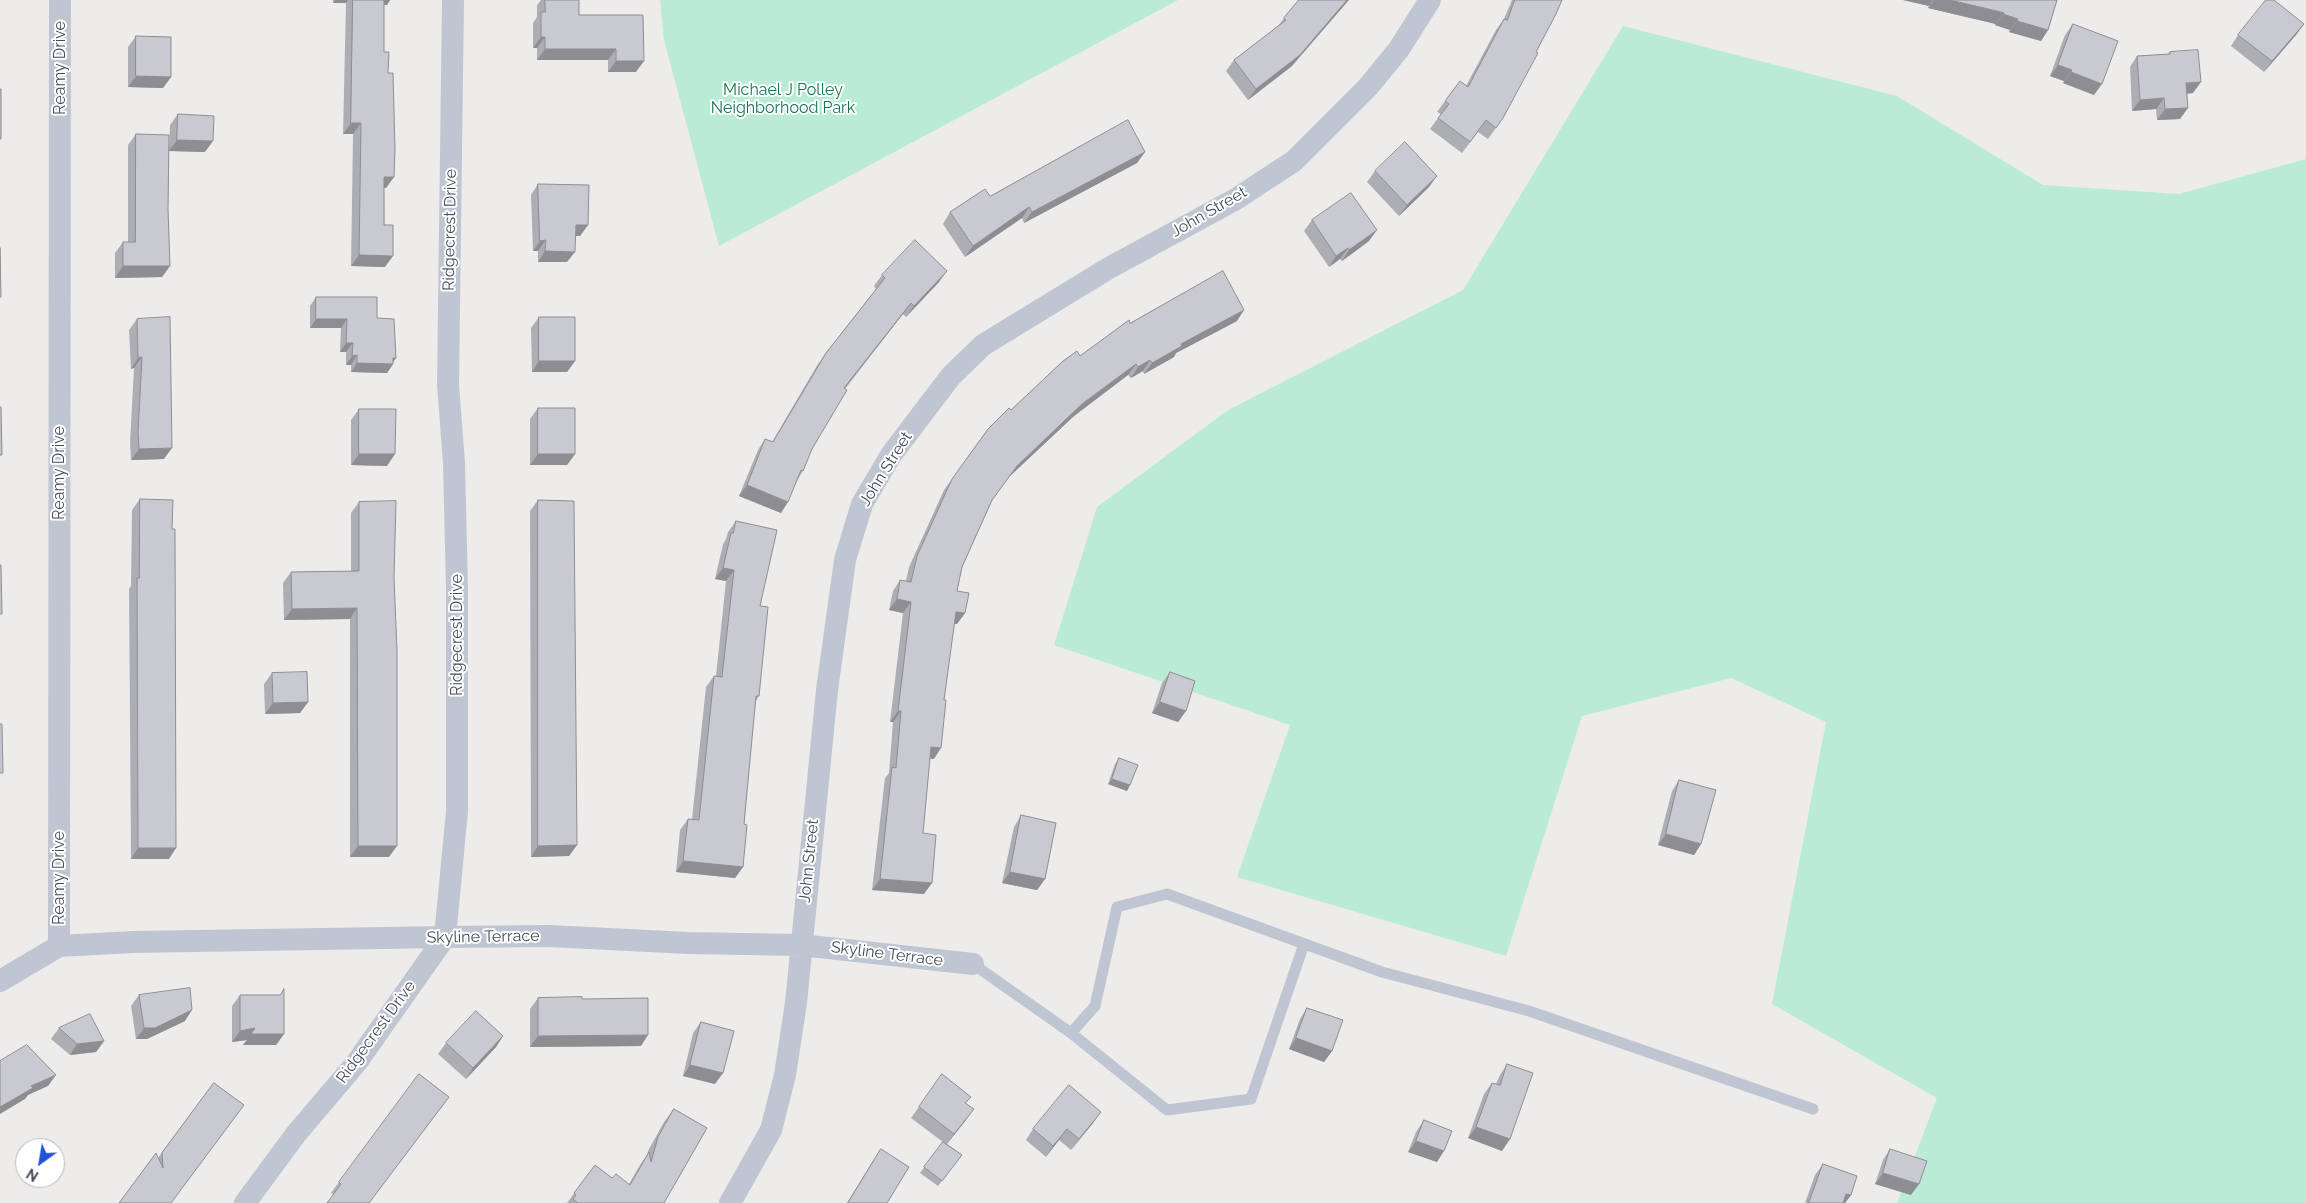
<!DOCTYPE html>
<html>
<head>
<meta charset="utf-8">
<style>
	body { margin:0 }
	#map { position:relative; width:2306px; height:1203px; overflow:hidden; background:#eeeceb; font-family:Raleway,sans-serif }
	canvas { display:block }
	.north { position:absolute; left:15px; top:1138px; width:50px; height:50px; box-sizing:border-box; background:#fff; border:1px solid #b5b7bc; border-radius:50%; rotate:212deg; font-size:14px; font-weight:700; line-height:20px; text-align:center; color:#454c58 }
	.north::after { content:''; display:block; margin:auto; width:18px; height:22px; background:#2154d3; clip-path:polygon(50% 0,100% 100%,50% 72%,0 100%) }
</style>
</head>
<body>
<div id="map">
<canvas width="2306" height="1203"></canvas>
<div class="north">N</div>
</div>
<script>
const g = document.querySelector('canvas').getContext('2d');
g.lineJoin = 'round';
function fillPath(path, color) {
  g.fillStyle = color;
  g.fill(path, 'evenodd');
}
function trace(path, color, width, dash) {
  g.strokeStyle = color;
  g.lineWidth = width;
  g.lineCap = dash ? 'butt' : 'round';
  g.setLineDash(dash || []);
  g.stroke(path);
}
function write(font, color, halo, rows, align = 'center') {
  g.font = font + ' Raleway,sans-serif';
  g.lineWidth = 4;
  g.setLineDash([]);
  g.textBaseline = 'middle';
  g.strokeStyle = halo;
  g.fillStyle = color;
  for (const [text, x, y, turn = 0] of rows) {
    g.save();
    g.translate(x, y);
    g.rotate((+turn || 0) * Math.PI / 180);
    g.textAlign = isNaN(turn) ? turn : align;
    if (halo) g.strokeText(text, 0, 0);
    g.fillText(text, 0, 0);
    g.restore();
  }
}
fillPath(new Path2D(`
	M 660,0 L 1178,0 L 719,246 L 664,40 Z
	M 1623,26 L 1897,96 L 2043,185 L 2179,194 L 2306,159 L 2306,1203 L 1897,1203 L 1937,1098 L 1772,1004 L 1826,722 L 1731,678 L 1582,716 L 1506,956 L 1237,877 L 1290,725 L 1054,645 L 1097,507 L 1228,410 L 1463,290 Z`), '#baecd5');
trace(new Path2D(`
	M 973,964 L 1071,1033 L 1167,1110 L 1251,1099 L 1304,944
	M 1071,1033 L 1095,1006 L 1117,907 L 1167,894 L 1382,972 L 1529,1011 L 1813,1109`), '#bfc6d1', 11);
trace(new Path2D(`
	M 59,946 L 60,0
	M 0,981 L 59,946 L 133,942 L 445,937 L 549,936 L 688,943 L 801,945 L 973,964
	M 245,1203 L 296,1134 L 357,1062 L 445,937 L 457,811 L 457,589 L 454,463 L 448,385 L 453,0
	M 730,1203 L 771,1130 L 785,1075 L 796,1003 L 827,690 L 845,560 L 862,504 L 891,455 L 916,422 L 951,376 L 983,345 L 1109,268 L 1236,199 L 1294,161 L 1368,87 L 1399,49 L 1430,0`), '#bfc6d1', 22);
fillPath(new Path2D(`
	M 333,0 L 390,0 L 387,5 L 384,5 L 384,52 L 388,73 L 394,177 L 386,188 L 384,188 L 385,267 L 351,266 L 353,134 L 343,134 L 346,3 L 333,3 Z
	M 541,0 L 579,0 L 579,15 L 643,15 L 636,72 L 608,72 L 608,60 L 537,60 L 537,48 L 533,48 L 533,23 L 537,17 L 537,5 Z
	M 1299,0 L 1292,66 L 1248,100 L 1226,71 L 1234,60 L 1278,26 L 1284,18 Z
	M 1512,0 L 1562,0 L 1503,118 L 1488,139 L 1478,132 L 1462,153 L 1430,129 L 1441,114 L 1437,112 L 1445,101 L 1466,86 L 1496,30 L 1504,19 Z
	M 1903,0 L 2057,0 L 2048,30 L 2041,41 L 2009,32 L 2010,30 L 1995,25 L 1996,24 L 1928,8 L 1929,6 Z
	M 2073,24 L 2094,95 L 2063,83 L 2064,81 L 2050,76 L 2065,35 Z
	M 2304,24 L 2296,35 L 2264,72 L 2231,46 L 2238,35 Z
	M 136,36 L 171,77 L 163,88 L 128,87 L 128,47 Z
	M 2170,52 L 2193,93 L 2187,94 L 2180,119 L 2157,120 L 2156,109 L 2132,111 L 2130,67 L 2137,56 L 2168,54 Z
	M 178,114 L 205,152 L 169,151 L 168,209 L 170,266 L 162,277 L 115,278 L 115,253 L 123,242 L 128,242 L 128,145 L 136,134 L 169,147 L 170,125 Z
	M 1145,152 L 1137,163 L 1024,223 L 1022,218 L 965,257 L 943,224 L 950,212 L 990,196 Z
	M 1375,171 L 1429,187 L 1399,216 L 1367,182 Z
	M 538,184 L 588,225 L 580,236 L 576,236 L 567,262 L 538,262 L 538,251 L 533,251 L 531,195 Z
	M 1312,220 L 1369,241 L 1342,261 L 1340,259 L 1329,267 L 1304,231 Z
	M 882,275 L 939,282 L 906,317 L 903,314 L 845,389 L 812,449 L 803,471 L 798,479 L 781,513 L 739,496 L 758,450 L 765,439 L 772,442 L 818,364 L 826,353 L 876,289 L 874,286 Z
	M 316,297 L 377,318 L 393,361 L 393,364 L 387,373 L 351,372 L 351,365 L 346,365 L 346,352 L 340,352 L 341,328 L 310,328 L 310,306 Z
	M 539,317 L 575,361 L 567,372 L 532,372 L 531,328 Z
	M 137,319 L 164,459 L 131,460 L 130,443 L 134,368 L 131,369 L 129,330 Z
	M 1237,321 L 1176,353 L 1174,357 L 1144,374 L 1143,371 L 1131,378 L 1128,375 L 1074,416 L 1009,477 L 992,501 L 962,567 L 957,591 L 965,613 L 957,624 L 954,624 L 934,759 L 930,758 L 923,833 L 924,894 L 872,890 L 885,778 L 889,773 L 893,722 L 890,722 L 903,613 L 889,610 L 893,591 L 900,580 L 906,581 L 909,567 L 944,490 L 988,429 L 1080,356 L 1130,323 Z
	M 538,408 L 575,454 L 567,465 L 530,465 L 530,419 Z
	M 359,409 L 387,466 L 351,465 L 351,420 Z
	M 140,499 L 169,859 L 131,859 L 129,589 L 131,586 L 132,510 Z
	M 538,500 L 577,845 L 569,856 L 531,857 L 530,511 Z
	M 359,502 L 394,578 L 389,857 L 350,857 L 350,619 L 284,620 L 283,583 L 291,572 L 351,571 L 351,513 Z
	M 736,521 L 760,606 L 759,696 L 755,702 L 744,824 L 743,867 L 735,878 L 676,872 L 680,830 L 688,819 L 692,819 L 706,687 L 714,676 L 716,676 L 726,581 L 715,579 L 723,544 L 726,539 L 728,532 Z
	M 1170,672 L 1186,711 L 1178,722 L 1152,713 L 1162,683 Z
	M 272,673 L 308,702 L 300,713 L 265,714 L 264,684 Z
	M 1119,758 L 1127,791 L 1108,784 L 1115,764 Z
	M 1679,780 L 1701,844 L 1694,855 L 1658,845 L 1672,791 Z
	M 1021,815 L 1045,879 L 1037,890 L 1002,883 L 1014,827 Z
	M 139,995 L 185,1021 L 147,1039 L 136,1039 L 131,1006 Z
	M 240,995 L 284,1034 L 276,1045 L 243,1045 L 247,1040 L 232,1042 L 232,1006 Z
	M 538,998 L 582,999 L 641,1046 L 530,1047 L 530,1009 Z
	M 1307,1008 L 1332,1051 L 1324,1062 L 1289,1049 L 1300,1019 Z
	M 701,1022 L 715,1084 L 683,1076 L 693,1033 Z
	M 59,1028 L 104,1041 L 96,1052 L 70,1055 L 51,1039 Z
	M 503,1036 L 496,1047 L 466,1079 L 438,1054 L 446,1043 Z
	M 1507,1064 L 1502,1151 L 1468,1138 L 1484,1094 L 1492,1083 L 1496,1084 L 1500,1075 Z
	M 214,1083 L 244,1105 L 171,1203 L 158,1158 Z
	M 449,1097 L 441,1108 L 333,1194 L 331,1193 L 339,1182 Z
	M 971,1097 L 966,1103 L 966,1120 L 947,1144 L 962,1155 L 938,1186 L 920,1173 L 943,1142 L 911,1118 L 919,1107 Z
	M 674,1109 L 664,1203 L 567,1203 L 595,1165 L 612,1178 L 629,1184 L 640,1165 L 647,1155 L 648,1151 L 664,1122 Z
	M 1424,1120 L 1437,1162 L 1408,1152 L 1416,1132 Z
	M 1093,1123 L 1071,1150 L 1059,1140 L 1046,1157 L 1026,1140 L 1033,1129 Z
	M 881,1149 L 887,1203 L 847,1203 L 873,1161 Z
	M 1890,1149 L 1911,1195 L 1875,1184 L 1883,1160 Z
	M 1823,1164 L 1851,1195 L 1845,1203 L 1805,1203 L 1815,1175 Z`), '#adaeb4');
fillPath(new Path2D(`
	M 335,0 L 348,0 L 346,3 L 333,3 Z
	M 380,0 L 390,0 L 387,5 L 377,5 Z
	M 1347,0 L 1349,0 L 1292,66 L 1248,100 L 1256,89 Z
	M 1903,0 L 1933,0 L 1929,6 Z
	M 1934,0 L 1950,0 L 2004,13 L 1996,24 L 1928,8 Z
	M 2003,14 L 2018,19 L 2010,30 L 1995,25 Z
	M 2017,21 L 2048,30 L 2041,41 L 2009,32 Z
	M 2304,24 L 2296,35 L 2264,72 L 2272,61 Z
	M 541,37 L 545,37 L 537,48 L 533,48 Z
	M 545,49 L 616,49 L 608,60 L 537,60 Z
	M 616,61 L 644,61 L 636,72 L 608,72 Z
	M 2058,65 L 2072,70 L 2064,81 L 2050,76 Z
	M 2071,72 L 2102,84 L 2094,95 L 2063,83 Z
	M 136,76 L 171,77 L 163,88 L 128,87 Z
	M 2201,82 L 2193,93 L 2179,94 L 2186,83 Z
	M 2164,98 L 2156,109 L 2132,111 L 2140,100 Z
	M 2188,108 L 2180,119 L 2157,120 L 2165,109 Z
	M 351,123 L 361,123 L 353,134 L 343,134 Z
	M 177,140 L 213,141 L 205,152 L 169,151 Z
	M 1145,152 L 1137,163 L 1024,223 L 1032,212 Z
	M 1437,176 L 1429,187 L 1399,216 L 1407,205 Z
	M 384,177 L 394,177 L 386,188 L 376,188 Z
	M 1029,207 L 1022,218 L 965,257 L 973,246 Z
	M 576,225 L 588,225 L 580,236 L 569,236 Z
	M 1377,230 L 1369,241 L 1342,261 L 1349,250 Z
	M 546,240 L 538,251 L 533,251 L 540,241 Z
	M 1348,248 L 1340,259 L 1329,267 L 1336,256 Z
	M 545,251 L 575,252 L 567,262 L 538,262 Z
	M 359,255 L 393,256 L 385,267 L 351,266 Z
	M 123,266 L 170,266 L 162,277 L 115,278 Z
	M 947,271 L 939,282 L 906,317 L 914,306 Z
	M 911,303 L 903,314 L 836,399 L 844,388 Z
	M 1244,310 L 1237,321 L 1176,353 L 1174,357 L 1144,374 L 1152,363 L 1181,344 Z
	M 316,319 L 347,319 L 341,328 L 310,328 Z
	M 346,343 L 353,343 L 346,352 L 340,352 Z
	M 357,355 L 351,365 L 346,365 L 352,356 Z
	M 142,357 L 134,368 L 131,369 L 138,358 Z
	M 396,358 L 392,364 L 393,364 L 387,373 L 351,372 L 357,363 Z
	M 1150,360 L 1143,371 L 1131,378 L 1138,367 Z
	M 539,361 L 575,361 L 567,372 L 532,372 Z
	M 1136,364 L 1128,375 L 1074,416 L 1009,477 L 1017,466 L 1082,404 Z
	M 172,448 L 164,459 L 131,460 L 139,449 Z
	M 359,454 L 395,454 L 387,466 L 351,465 Z
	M 538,454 L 575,454 L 567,465 L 530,465 Z
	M 747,485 L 788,502 L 781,513 L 739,496 Z
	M 723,568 L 734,570 L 726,581 L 715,579 Z
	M 897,599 L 911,602 L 903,613 L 889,610 Z
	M 357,608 L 350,619 L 284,620 L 292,609 Z
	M 956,612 L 965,613 L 957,624 L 948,623 Z
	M 308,702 L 300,713 L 265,714 L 273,703 Z
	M 1160,702 L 1186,711 L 1178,722 L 1152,713 Z
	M 898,711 L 901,711 L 893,722 L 890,722 Z
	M 931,747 L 941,748 L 934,759 L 923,758 Z
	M 1112,779 L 1130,785 L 1127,791 L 1108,784 Z
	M 1666,834 L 1701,844 L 1694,855 L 1658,845 Z
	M 577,845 L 569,856 L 531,857 L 538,846 Z
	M 358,846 L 397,846 L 389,857 L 350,857 Z
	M 138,848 L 176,848 L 169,859 L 131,859 Z
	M 683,861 L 743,867 L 735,878 L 676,872 Z
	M 1010,872 L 1045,879 L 1037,890 L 1002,883 Z
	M 880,879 L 932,883 L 924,894 L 872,890 Z
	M 192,1010 L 185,1021 L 147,1039 L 136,1039 L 144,1028 Z
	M 255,1028 L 284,1034 L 276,1045 L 243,1045 L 247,1040 L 232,1042 L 240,1031 Z
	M 648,1035 L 641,1046 L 530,1047 L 538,1036 Z
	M 503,1036 L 496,1047 L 466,1079 L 473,1068 Z
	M 1296,1038 L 1332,1051 L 1324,1062 L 1289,1049 Z
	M 104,1041 L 96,1052 L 70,1055 L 77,1044 Z
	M 690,1065 L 723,1073 L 715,1084 L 683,1076 Z
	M 56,1075 L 48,1086 L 28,1095 L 25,1099 L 0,1114 L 0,1107 L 31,1086 Z
	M 974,1109 L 966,1120 L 946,1145 L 954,1134 Z
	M 1101,1112 L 1093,1123 L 1071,1150 L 1079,1139 Z
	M 1476,1127 L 1510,1139 L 1502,1151 L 1468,1138 Z
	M 1067,1129 L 1059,1140 L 1046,1157 L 1053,1146 Z
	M 1416,1141 L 1444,1151 L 1437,1162 L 1408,1152 Z
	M 1883,1173 L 1919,1184 L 1911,1195 L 1875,1184 Z
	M 1846,1194 L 1851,1195 L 1845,1203 L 1839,1203 Z`), '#8d8d92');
const building = new Path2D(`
	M 353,0 L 384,0 L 384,52 L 389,52 L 388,73 L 393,73 L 395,149 L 394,177 L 384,177 L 384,225 L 393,225 L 393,256 L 359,255 L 361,123 L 351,123 Z
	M 545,0 L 579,0 L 579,15 L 643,15 L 644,61 L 616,61 L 616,49 L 545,49 L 545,37 L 541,37 L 541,12 L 545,12 Z
	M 1299,0 L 1347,0 L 1300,55 L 1256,89 L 1234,60 L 1286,20 L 1284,18 Z
	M 1515,0 L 1562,0 L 1556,14 L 1536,52 L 1538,53 L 1503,118 L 1496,128 L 1486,120 L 1470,142 L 1438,118 L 1449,104 L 1445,101 L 1460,81 L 1468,87 L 1504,19 L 1507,20 Z
	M 1950,0 L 2057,0 L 2048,30 L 2017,21 L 2018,19 L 2003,14 L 2004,13 Z
	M 2266,0 L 2274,0 L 2304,24 L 2272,61 L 2238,35 Z
	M 2073,24 L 2118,41 L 2102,84 L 2071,72 L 2072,70 L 2058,65 Z
	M 136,36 L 171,37 L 171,77 L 136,76 Z
	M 2198,50 L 2201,82 L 2186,83 L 2188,108 L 2165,109 L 2164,98 L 2140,100 L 2137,56 L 2170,54 L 2170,52 Z
	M 0,89 L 1,89 L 1,139 L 0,139 Z
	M 178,114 L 214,116 L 213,141 L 177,140 Z
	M 1128,120 L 1145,152 L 1032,212 L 1029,207 L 973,246 L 950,212 L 985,189 L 990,196 Z
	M 136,134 L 169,135 L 168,209 L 170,266 L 123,266 L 123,242 L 135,242 Z
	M 1405,142 L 1437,176 L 1407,205 L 1375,171 Z
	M 538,184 L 589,185 L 588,225 L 576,225 L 575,252 L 545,251 L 546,240 L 540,241 Z
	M 1351,193 L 1377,230 L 1349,250 L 1348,248 L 1336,256 L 1312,220 Z
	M 915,240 L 947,271 L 914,306 L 911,303 L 844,388 L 847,390 L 812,449 L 803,471 L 801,470 L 788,502 L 747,485 L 765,439 L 773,442 L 826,353 L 885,278 L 882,275 Z
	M 0,248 L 1,297 L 0,297 Z
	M 1223,271 L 1244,310 L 1181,344 L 1182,346 L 1152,363 L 1150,360 L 1138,367 L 1136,364 L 1082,404 L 1017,466 L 992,500 L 962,567 L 957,591 L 969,593 L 965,613 L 956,612 L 944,700 L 946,700 L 941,748 L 931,747 L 923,833 L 936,835 L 932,883 L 880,879 L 892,767 L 896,768 L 901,711 L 898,711 L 911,602 L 897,599 L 900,580 L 911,582 L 917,556 L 952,479 L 988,429 L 1009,408 L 1011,410 L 1063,361 L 1077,351 L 1080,356 L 1129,320 L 1130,323 Z
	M 316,297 L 377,297 L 377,318 L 394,319 L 396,358 L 393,358 L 393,364 L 357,363 L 357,355 L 352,356 L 353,343 L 346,343 L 347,319 L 316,319 Z
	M 170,317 L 172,448 L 139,449 L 138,432 L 142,357 L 138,358 L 137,319 Z
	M 539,317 L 575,317 L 575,361 L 539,361 Z
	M 0,407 L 1,407 L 2,455 L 0,455 Z
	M 538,408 L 575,408 L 575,454 L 538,454 Z
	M 359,409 L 396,409 L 395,454 L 359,454 Z
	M 140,499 L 173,500 L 172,529 L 175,529 L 176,848 L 138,848 L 137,578 L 139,578 Z
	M 538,500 L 574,501 L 577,845 L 538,846 Z
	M 396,501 L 394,578 L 397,650 L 397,846 L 358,846 L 357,608 L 292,609 L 291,572 L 359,571 L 359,502 Z
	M 736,521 L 777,530 L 760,606 L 768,607 L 759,696 L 756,696 L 744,824 L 747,825 L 743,867 L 683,861 L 688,819 L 699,820 L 714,676 L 722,677 L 734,570 L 723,568 L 731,533 L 733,533 Z
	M 0,565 L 1,565 L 2,614 L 0,614 Z
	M 307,672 L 308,702 L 273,703 L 272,673 Z
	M 1170,672 L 1195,681 L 1186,711 L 1160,702 Z
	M 0,724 L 2,724 L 3,773 L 0,773 Z
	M 1119,758 L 1138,765 L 1130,785 L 1112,779 Z
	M 1679,780 L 1716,790 L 1701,844 L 1666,834 Z
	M 1021,815 L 1056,823 L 1045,879 L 1010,872 Z
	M 190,988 L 192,1010 L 155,1028 L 144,1028 L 139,995 Z
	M 284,989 L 284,1034 L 251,1034 L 255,1028 L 240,1031 L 240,995 L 280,995 Z
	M 582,997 L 582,999 L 648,998 L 648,1035 L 538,1036 L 538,998 Z
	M 1307,1008 L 1343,1020 L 1332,1051 L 1296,1038 Z
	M 476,1011 L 503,1036 L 473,1068 L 446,1043 Z
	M 90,1014 L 104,1041 L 77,1044 L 59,1028 Z
	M 701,1022 L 734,1031 L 723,1073 L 690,1065 Z
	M 27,1045 L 56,1075 L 31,1086 L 33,1088 L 0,1107 L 0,1061 Z
	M 1507,1064 L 1533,1073 L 1510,1139 L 1476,1127 L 1492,1083 L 1500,1085 Z
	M 419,1074 L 449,1097 L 369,1203 L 327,1203 L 341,1184 L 339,1182 Z
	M 942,1074 L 971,1097 L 965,1103 L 974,1109 L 954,1134 L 919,1107 Z
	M 214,1083 L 244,1105 L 171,1203 L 119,1203 L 156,1153 L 163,1168 L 162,1153 Z
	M 1069,1085 L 1101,1112 L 1079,1139 L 1067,1129 L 1053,1146 L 1033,1129 Z
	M 674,1109 L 707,1128 L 664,1203 L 578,1203 L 573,1199 L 576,1195 L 574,1193 L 595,1165 L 612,1178 L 616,1174 L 630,1185 L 649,1152 L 651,1162 L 658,1137 Z
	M 1424,1120 L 1452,1131 L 1444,1151 L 1416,1141 Z
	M 943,1142 L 962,1155 L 942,1181 L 924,1167 Z
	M 881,1149 L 909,1167 L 887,1203 L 848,1203 Z
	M 1890,1149 L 1927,1161 L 1919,1184 L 1883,1173 Z
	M 1823,1164 L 1857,1176 L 1851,1195 L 1846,1194 L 1843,1203 L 1809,1203 Z`);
fillPath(building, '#c9cad1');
trace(building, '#8d8d92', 1);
write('16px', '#454c58', '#fff', [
	["Reamy Drive",60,68,-90],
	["John Street",1209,212,-30],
	["Ridgecrest Drive",450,230,-89],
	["John Street",886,469,-58],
	["Reamy Drive",59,473,-90],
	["Ridgecrest Drive",457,635,-90],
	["John Street",809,861,-84],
	["Reamy Drive",59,878,-90],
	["Skyline Terrace",483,937,-1],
	["Skyline Terrace",887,954,7],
	["Ridgecrest Drive",376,1032,-54]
]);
write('16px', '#1a7555', '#fff', [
	["Michael J Polley",783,90],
	["Neighborhood Park",783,108]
]);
</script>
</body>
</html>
